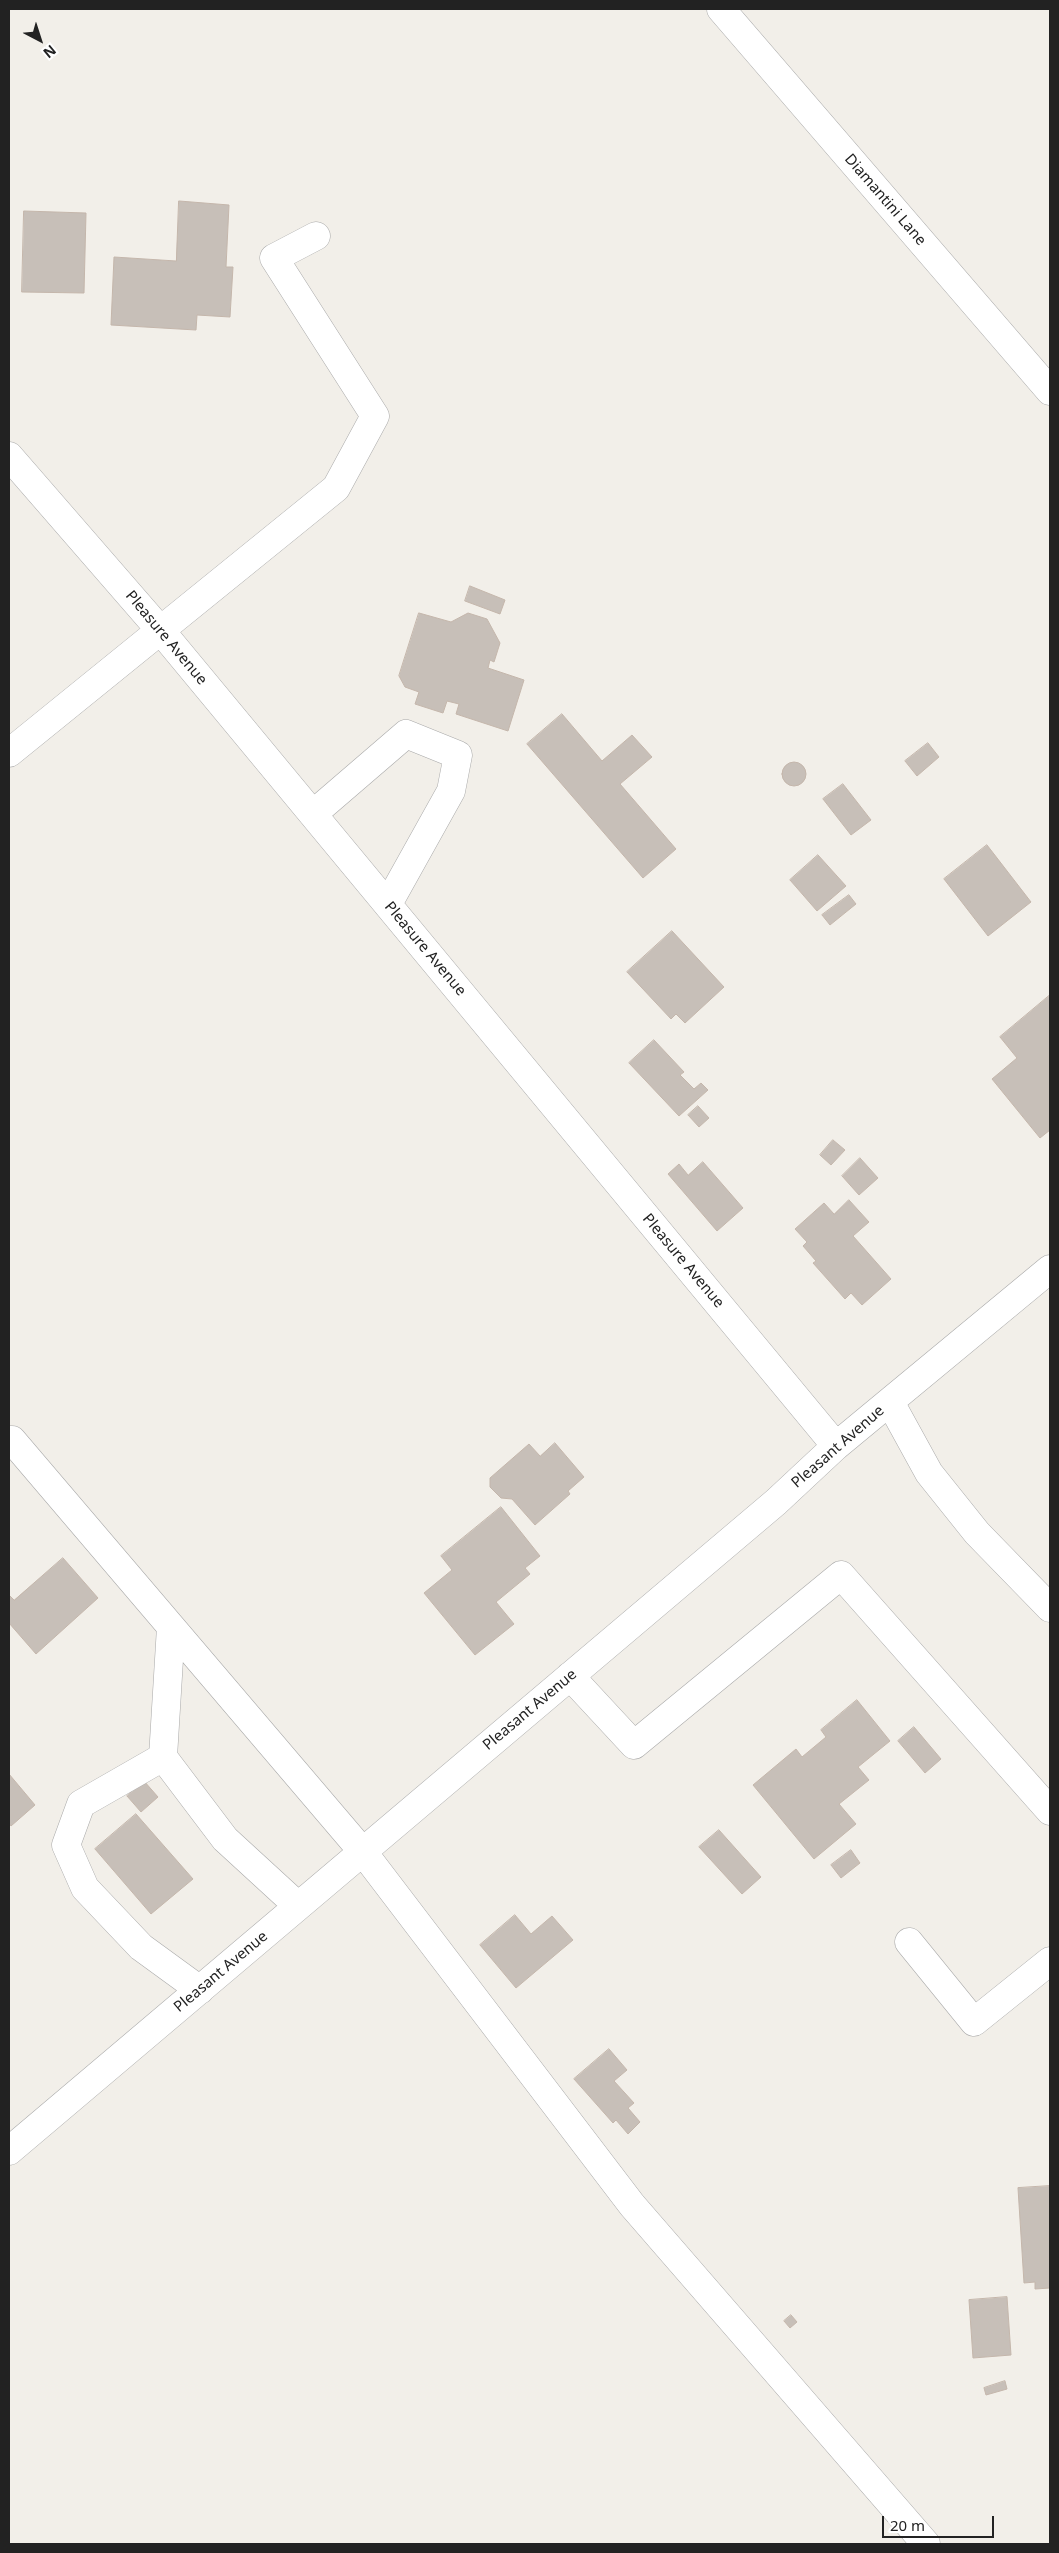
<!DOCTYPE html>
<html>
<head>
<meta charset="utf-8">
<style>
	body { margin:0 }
	#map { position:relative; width:1059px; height:2553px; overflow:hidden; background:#f2efe9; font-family:"Noto Sans",sans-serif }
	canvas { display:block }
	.frame { position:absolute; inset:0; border:10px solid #222; pointer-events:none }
	.north { position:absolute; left:15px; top:15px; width:50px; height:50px; -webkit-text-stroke:4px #fff; paint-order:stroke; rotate:140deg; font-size:14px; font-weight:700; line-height:20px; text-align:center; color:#222 }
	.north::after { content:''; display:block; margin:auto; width:18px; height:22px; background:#222; clip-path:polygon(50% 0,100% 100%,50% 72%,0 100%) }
	.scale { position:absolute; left:882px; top:2516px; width:112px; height:22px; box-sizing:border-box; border:2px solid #222; border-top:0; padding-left:6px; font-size:15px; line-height:18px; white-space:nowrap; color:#222; -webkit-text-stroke:4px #fff; paint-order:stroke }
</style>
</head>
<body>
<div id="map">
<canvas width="1059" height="2553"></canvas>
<div class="frame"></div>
<div class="north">N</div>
<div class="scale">20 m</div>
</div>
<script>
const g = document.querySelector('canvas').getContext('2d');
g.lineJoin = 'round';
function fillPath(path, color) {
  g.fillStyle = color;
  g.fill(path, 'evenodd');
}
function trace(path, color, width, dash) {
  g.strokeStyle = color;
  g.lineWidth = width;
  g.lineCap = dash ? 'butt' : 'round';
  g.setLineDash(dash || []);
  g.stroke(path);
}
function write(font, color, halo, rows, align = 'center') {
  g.font = font + ' "Noto Sans",sans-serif';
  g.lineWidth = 4.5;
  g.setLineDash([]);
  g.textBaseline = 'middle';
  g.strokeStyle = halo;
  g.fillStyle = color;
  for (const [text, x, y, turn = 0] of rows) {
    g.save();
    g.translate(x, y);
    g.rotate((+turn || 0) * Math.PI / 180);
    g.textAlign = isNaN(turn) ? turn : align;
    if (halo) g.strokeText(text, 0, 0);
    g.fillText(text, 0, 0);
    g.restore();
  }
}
const building = new Path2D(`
	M 179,201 L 229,205 L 226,267 L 233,267 L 230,317 L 197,315 L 196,330 L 111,325 L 114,257 L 176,261 Z
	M 24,211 L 86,213 L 84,293 L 22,292 Z
	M 470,586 L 505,600 L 500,614 L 465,601 Z
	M 419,613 L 451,622 L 468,613 L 487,619 L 500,643 L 494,662 L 490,660 L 488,668 L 524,680 L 508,731 L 456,714 L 459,704 L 447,701 L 443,713 L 415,704 L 419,692 L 405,687 L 399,676 Z
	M 562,714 L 602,761 L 632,735 L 652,757 L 620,784 L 676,849 L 643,878 L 527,744 Z
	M 928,743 L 939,757 L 917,776 L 905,761 Z
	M782 774a12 12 0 1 1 24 0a12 12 0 1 1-24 0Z
	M 843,784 L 871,820 L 851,835 L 823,799 Z
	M 987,845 L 1031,902 L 988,936 L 944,879 Z
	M 818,855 L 846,886 L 817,911 L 790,880 Z
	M 849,895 L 856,904 L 830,925 L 822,915 Z
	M 672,931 L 724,987 L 685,1023 L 676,1014 L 671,1019 L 627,972 Z
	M 1050,995 L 1050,1130 L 1040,1138 L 992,1079 L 1017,1058 L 1000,1037 Z
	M 654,1040 L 684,1072 L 680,1075 L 694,1089 L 701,1083 L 708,1090 L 679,1116 L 629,1063 Z
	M 698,1106 L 709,1118 L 699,1127 L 688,1115 Z
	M 833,1140 L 845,1150 L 831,1165 L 820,1155 Z
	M 860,1158 L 878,1178 L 859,1195 L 842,1176 Z
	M 703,1162 L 743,1208 L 717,1231 L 668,1174 L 679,1164 L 688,1175 Z
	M 849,1200 L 869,1222 L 853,1236 L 891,1279 L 862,1305 L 851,1293 L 845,1299 L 813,1263 L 816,1261 L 803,1246 L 807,1242 L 795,1229 L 824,1203 L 834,1214 Z
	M 555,1443 L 584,1477 L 568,1491 L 570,1494 L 535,1525 L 512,1499 L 501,1498 L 490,1487 L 490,1478 L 529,1444 L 540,1456 Z
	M 501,1507 L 540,1556 L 525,1568 L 530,1574 L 496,1602 L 514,1624 L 475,1655 L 424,1593 L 452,1570 L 441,1556 Z
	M 63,1558 L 98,1598 L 36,1654 L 9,1623 L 9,1595 L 14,1600 Z
	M 857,1700 L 890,1741 L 858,1767 L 869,1780 L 839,1804 L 856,1824 L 814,1859 L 753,1785 L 796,1749 L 802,1757 L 826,1737 L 821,1730 Z
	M 914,1727 L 941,1759 L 925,1773 L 898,1741 Z
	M 9,1774 L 35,1805 L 11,1826 L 9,1823 Z
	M 144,1781 L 158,1797 L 141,1812 L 127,1796 Z
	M 136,1814 L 193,1879 L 151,1914 L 95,1849 Z
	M 719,1830 L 761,1877 L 742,1894 L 699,1847 Z
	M 851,1850 L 860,1863 L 841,1878 L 831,1865 Z
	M 515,1915 L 531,1934 L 552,1916 L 573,1940 L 516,1988 L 480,1945 Z
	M 609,2049 L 627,2070 L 614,2081 L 634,2103 L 628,2108 L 640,2122 L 628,2134 L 616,2120 L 613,2123 L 574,2079 Z
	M 1050,2186 L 1050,2288 L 1035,2289 L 1035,2282 L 1024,2283 L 1018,2188 Z
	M 1007,2297 L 1011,2355 L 973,2358 L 969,2300 Z
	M 791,2315 L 797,2322 L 790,2328 L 784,2321 Z
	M 1005,2381 L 1007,2389 L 986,2395 L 984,2388 Z`);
fillPath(building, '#c7bfb8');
trace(building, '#c4b6ab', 1);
const minor = new Path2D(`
	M 721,9 L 1050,391
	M 9,456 L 161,631 L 836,1446
	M 9,753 L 336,488 L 375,416 L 274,258 L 316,236
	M 313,814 L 406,734 L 458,755 L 451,791 L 388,904
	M 890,1402 L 929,1473 L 977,1533 L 1050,1608
	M 9,1440 L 12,1440 L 363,1852 L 632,2205 L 926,2544
	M 171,1627 L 163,1757 L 225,1839 L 298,1906
	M 570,1676 L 634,1745 L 841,1575 L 1050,1811
	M 163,1757 L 81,1804 L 66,1845 L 85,1888 L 141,1947 L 200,1990
	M 909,1942 L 974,2022 L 1050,1961
	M 9,2151 L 776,1502 L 836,1446 L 1050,1269`);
trace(minor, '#a9a9a9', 29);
trace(minor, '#fff', 28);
write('15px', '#222', '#fff', [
	["Diamantini Lane",885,200,49],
	["Pleasure Avenue",166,638,50],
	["Pleasure Avenue",425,949,50],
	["Pleasure Avenue",683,1261,50],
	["Pleasant Avenue",838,1447,-41],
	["Pleasant Avenue",530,1710,-40],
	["Pleasant Avenue",221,1972,-40]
]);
</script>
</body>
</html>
